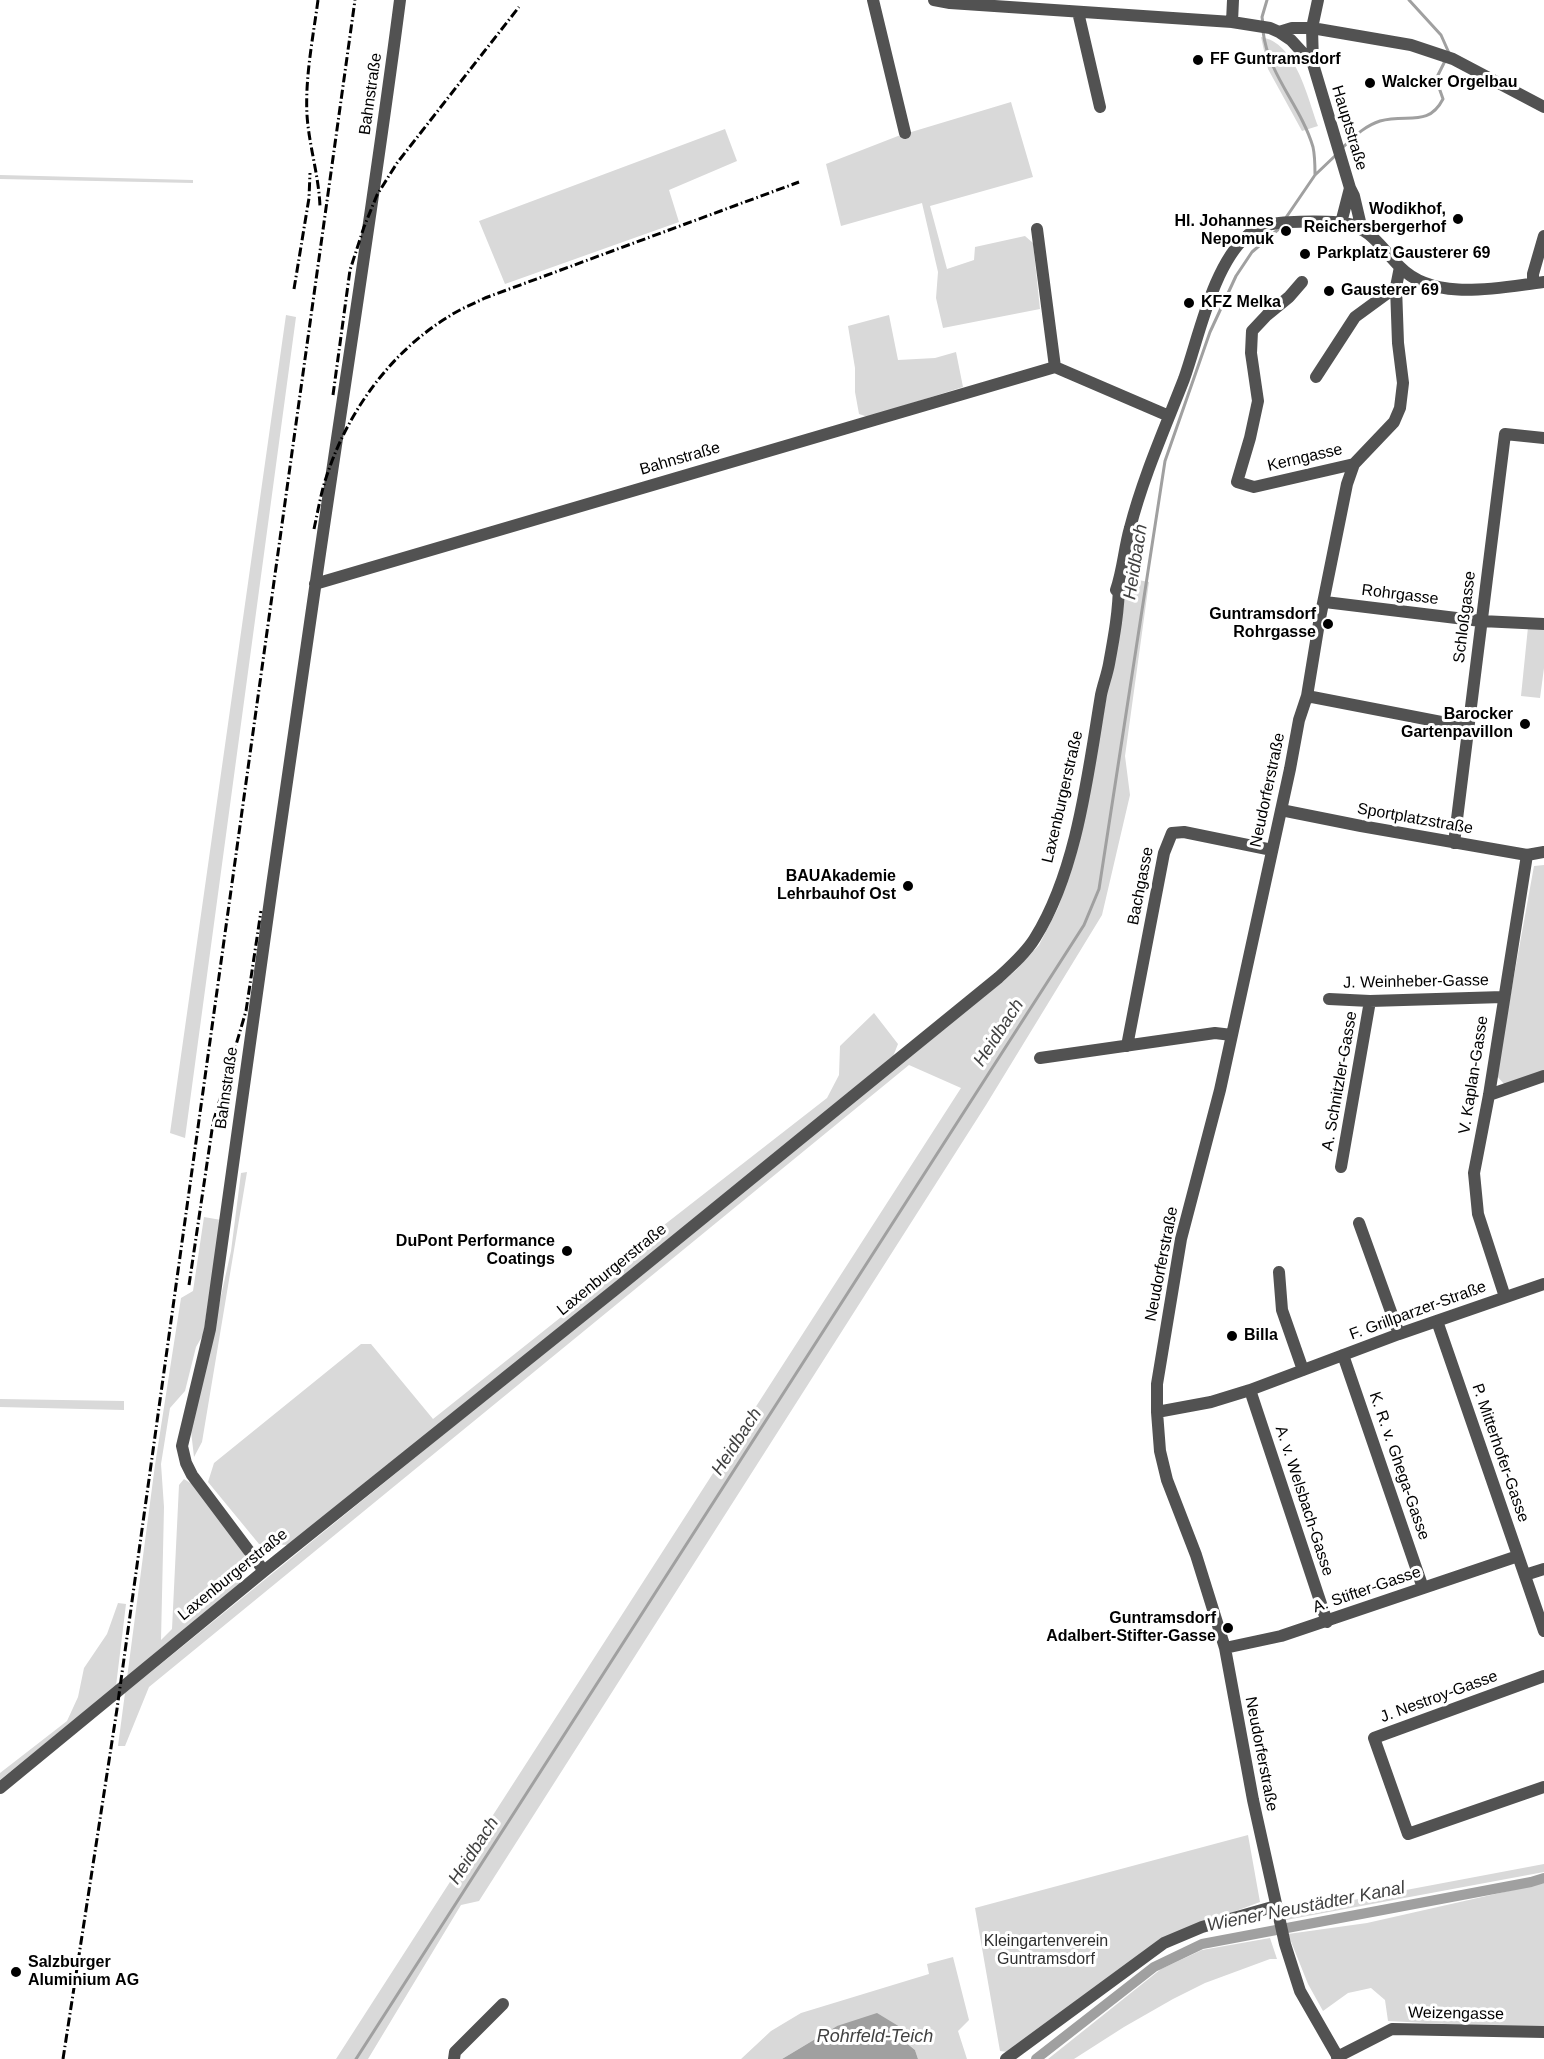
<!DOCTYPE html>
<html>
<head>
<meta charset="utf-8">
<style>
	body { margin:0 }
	canvas { display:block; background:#fff }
</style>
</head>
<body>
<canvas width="1544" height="2059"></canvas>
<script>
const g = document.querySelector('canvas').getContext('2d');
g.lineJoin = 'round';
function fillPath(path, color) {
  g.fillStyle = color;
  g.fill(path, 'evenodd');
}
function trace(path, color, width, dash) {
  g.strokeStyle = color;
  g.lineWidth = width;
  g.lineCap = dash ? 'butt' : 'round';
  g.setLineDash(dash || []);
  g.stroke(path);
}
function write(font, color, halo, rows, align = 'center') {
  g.font = font + ' Arial,sans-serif';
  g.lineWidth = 6;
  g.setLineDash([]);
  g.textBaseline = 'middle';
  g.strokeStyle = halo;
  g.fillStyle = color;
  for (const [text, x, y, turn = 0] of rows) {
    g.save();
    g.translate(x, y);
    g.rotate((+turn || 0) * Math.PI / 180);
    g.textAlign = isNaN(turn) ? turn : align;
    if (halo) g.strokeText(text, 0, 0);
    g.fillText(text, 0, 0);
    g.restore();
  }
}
fillPath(new Path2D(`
	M 1261,37 C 1296,43 1307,96 1318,126 L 1302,131 L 1268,69 Z
	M 1011,102 L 1033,177 L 930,206 L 947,269 L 974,260 L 975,247 L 1025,236 L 1033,243 L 1040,309 L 943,328 L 936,298 L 938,272 L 922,203 L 841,226 L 826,164 L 898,136 Z
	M 725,129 L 737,161 L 669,190 L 679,222 L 505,284 L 479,221 Z
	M 0,175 L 193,180 L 193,183 L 0,179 Z
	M 286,315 L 296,317 L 185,1138 L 170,1133 Z
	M 889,315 L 898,360 L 935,358 L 956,352 L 963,387 L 868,417 L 859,414 L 855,392 L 855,368 L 848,326 Z
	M 1127,578 L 1149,582 L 1125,756 L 1130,795 L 1102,915 L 986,1105 L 479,1901 L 461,1905 L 368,2059 L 336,2059 L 961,1088 L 909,1065 L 149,1687 L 125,1746 L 118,1746 L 125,1693 L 1015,971 L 1039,945 L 1058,908 L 1076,855 L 1093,775 Z
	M 1528,627 L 1544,628 L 1544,668 L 1540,698 L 1521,696 Z
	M 1544,865 L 1544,1072 L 1505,1085 L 1496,1075 L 1534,866 Z
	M 874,1013 L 898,1044 L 892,1059 L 292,1545 L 259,1544 L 208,1482 L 214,1463 L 361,1344 L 371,1344 L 433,1419 L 619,1271 L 614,1264 L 827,1098 L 839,1075 L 840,1046 Z
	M 247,1172 L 202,1442 L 194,1457 L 191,1431 L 231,1251 L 241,1173 Z
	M 204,1217 L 221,1220 L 203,1335 L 196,1347 L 185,1391 L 170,1408 L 161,1464 L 164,1507 L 161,1640 L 172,1629 L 179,1485 L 184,1479 L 192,1484 L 244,1553 L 247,1568 L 241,1584 L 127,1678 L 155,1465 L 181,1298 L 193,1291 Z
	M 0,1399 L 124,1401 L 124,1410 L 0,1407 Z
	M 118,1603 L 126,1604 L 116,1686 L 0,1780 L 0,1773 L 67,1721 L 78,1697 L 84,1668 L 107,1634 Z
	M 1248,1835 L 1260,1902 L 1166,1937 L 1008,2052 L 1000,2051 L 975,1908 Z
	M 1544,1864 L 1544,1872 L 1286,1920 L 1284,1913 Z
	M 1544,1883 L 1544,2029 L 1388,2021 L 1385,2000 L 1371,1988 L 1348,1993 L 1323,2011 L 1308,1984 L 1288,1934 L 1367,1923 Z
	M 1270,1938 L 1277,1959 L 1270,1959 L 1205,1983 L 1173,1999 L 1124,2027 L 1074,2059 L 1048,2059 L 1161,1969 L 1202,1950 Z
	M 953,1957 L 969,2020 L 958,2031 L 967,2059 L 918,2059 L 915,2050 L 905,2041 L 900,2027 L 837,2026 L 782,2059 L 741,2059 L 771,2031 L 801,2013 L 929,1974 L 927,1964 Z`), '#d9d9d9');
fillPath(new Path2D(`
	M 877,2013 L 900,2027 L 904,2041 L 915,2050 L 918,2059 L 782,2059 L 837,2026 Z`), '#a0a0a0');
trace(new Path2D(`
	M 1409,0 L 1441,35 L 1449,53
	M 1263,24 L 1262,17 L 1267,0
	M 1263,31 C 1268,75 1301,106 1313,147 C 1315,156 1315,166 1315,175
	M 1341,149 C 1353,138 1364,126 1380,121 C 1407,113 1428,128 1443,99 L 1436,79 L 1446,59
	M 1285,219 L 1315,175 L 1337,154
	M 356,2059 L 1084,925 L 1099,889 L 1165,461 L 1210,332 L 1236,276 L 1252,252 L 1281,227`), '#a0a0a0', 3);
trace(new Path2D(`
	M 1036,2059 L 1154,1967 L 1202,1944 L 1531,1882 L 1544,1878`), '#a0a0a0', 10);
trace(new Path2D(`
	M 873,0 L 905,133
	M 934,0 L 950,3 L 1232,22 L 1270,28 L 1279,32 L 1291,40 L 1313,64 L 1350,188 L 1354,196 L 1362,230
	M 1078,12 L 1100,107
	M 1232,22 L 1233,0
	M 1279,32 L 1292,28 L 1312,28 L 1411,45 L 1453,59 L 1544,107
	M 1313,64 L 1312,28 L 1318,0
	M 1341,223 L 1350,188
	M 1037,229 L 1055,367
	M 1302,282 L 1289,297 L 1267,315 L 1252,331 L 1251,353 L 1258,401 L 1250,438 L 1237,482 L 1254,487 L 1354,464 L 1394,422 L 1400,408 L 1403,383 L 1398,343 L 1396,287 L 1400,267
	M 1533,283 L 1533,274 L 1544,236
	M 1055,367 L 1169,416
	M 1316,377 L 1355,317 L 1396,287
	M 315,584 L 1055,367
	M 1116,590 C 1123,570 1124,549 1130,528 C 1143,477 1165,428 1184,379 C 1199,337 1213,264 1248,235 C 1254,229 1263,226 1272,224 C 1288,221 1339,220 1353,225 C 1375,234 1385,252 1400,267 C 1435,303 1501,287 1544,282
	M 1325,602 L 1481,621 L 1544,624
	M 1307,696 L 1467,727
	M 1281,810 L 1361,826 L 1527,855 L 1544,852
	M 1454,843 L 1505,434 L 1544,438
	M 1329,999 L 1370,1001 L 1503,997
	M 1127,1046 L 1164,853 L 1172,833 L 1184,832 L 1272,850
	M 1040,1058 L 1215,1033 L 1232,1035
	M 1489,1095 L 1544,1076
	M 1341,1167 L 1370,1001
	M 1359,1223 L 1399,1334
	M 1279,1272 L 1282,1310 L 1303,1370
	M 1505,1297 L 1478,1214 L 1474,1173 L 1489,1095 L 1527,855
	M 1437,1321 L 1544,1631
	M 1343,1355 L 1423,1588
	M 1250,1390 L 1327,1622
	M 1157,1412 L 1211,1402 L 1250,1390 L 1399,1334 L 1544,1284
	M 264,1571 L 192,1475 L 186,1463 L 182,1446 L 210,1329 C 245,1080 279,830 316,581 C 344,387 375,194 400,0
	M 1525,1575 L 1544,1569
	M 1225,1648 L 1281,1636 L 1518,1556
	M 1544,1676 L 1374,1738 L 1408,1834 L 1544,1787
	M 0,1788 L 264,1571 L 622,1284 L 998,978 C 1011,966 1026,953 1035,938 C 1077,871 1088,773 1101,695 C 1103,685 1107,675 1109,664 C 1114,637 1119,610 1119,582
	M 1337,2057 L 1392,2029 L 1544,2032
	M 454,2059 L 455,2052 L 503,2004
	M 1006,2059 L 1164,1943 L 1202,1927 L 1276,1906
	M 1339,2059 L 1300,1991 L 1285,1944 L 1253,1800 L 1225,1648 L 1196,1555 L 1167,1480 L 1160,1451 L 1157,1412 L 1157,1384 L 1181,1239 L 1220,1090 L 1290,769 L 1299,720 L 1307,696 L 1319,623 L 1347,484 L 1354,464`), '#525252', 12);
trace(new Path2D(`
	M 318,0 C 313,38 305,77 307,115 C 309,146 319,176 320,207
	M 294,289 L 309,198 L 310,173
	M 333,395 L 350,270 L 364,227 L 377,195 L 397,163 L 519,7
	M 314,529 C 318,511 321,492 327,475 C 348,411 391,352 448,317 C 460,309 473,304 485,298 L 799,182
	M 189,1285 L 213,1123 L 246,1011 L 261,911
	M 63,2059 L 117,1709 L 355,0`), '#000', 3, [9, 3, 1.5, 3]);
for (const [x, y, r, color] of [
	[1198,60,6,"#000"],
	[1370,83,6,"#000"],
	[1458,219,6,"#000"],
	[1286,231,6,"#000"],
	[1305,254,6,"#000"],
	[1329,291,6,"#000"],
	[1189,303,6,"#000"],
	[1328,624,6,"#000"],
	[1525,724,6,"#000"],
	[908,886,6,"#000"],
	[567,1251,6,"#000"],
	[1232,1336,6,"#000"],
	[1228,1628,6,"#000"],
	[16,1972,6,"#000"]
]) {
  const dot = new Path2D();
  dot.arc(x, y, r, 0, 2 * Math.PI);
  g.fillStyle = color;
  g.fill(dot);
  trace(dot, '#fff', 2);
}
write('bold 16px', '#000', '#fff', [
	["FF Guntramsdorf",1210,60],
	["Walcker Orgelbau",1382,83],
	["Wodikhof,",1446,210,"right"],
	["Reichersbergerhof",1446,228,"right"],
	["Hl. Johannes",1274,222,"right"],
	["Nepomuk",1274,240,"right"],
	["Parkplatz Gausterer 69",1317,254],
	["Gausterer 69",1341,291],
	["KFZ Melka",1201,303],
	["Guntramsdorf",1316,615,"right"],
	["Rohrgasse",1316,633,"right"],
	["Barocker",1513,715,"right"],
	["Gartenpavillon",1513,733,"right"],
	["BAUAkademie",896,877,"right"],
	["Lehrbauhof Ost",896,895,"right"],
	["DuPont Performance",555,1242,"right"],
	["Coatings",555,1260,"right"],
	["Billa",1244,1336],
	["Guntramsdorf",1216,1619,"right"],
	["Adalbert-Stifter-Gasse",1216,1637,"right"],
	["Salzburger",28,1963],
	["Aluminium AG",28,1981]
], 'left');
write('16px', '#000', '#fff', [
	["Bahnstraße",371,94,-82],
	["Hauptstraße",1349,128,73],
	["Kerngasse",1305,458,-13],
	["Bahnstraße",680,459,-16],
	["Rohrgasse",1400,595,7],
	["Schloßgasse",1465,617,-83],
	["Neudorferstraße",1268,790,-78],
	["Laxenburgerstraße",1063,797,-77],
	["Sportplatzstraße",1415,819,10],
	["Bachgasse",1141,886,-79],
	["J. Weinheber-Gasse",1416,982,-1],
	["V. Kaplan-Gasse",1474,1075,-81],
	["A. Schnitzler-Gasse",1340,1081,-80],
	["Bahnstraße",227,1088,-82],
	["Neudorferstraße",1162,1264,-79],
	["Laxenburgerstraße",612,1270,-39],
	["F. Grillparzer-Straße",1418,1311,-20],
	["P. Mitterhofer-Gasse",1500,1453,71],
	["K. R. v. Ghega-Gasse",1399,1466,71],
	["A. v. Welsbach-Gasse",1304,1501,72],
	["Laxenburgerstraße",233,1575,-39],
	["A. Stifter-Gasse",1367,1590,-19],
	["J. Nestroy-Gasse",1439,1697,-20],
	["Neudorferstraße",1261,1754,79],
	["Weizengasse",1456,2014,1]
]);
write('16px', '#303030', '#fff', [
	["Kleingartenverein",1046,1942],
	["Guntramsdorf",1046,1960]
]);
write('italic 18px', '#414141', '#fff', [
	["Heidbach",1136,562,-81],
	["Heidbach",999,1033,-57],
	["Heidbach",737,1442,-57],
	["Heidbach",474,1851,-57],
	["Wiener Neustädter Kanal",1306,1907,-11],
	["Rohrfeld-Teich",875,2037]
]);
</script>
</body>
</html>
